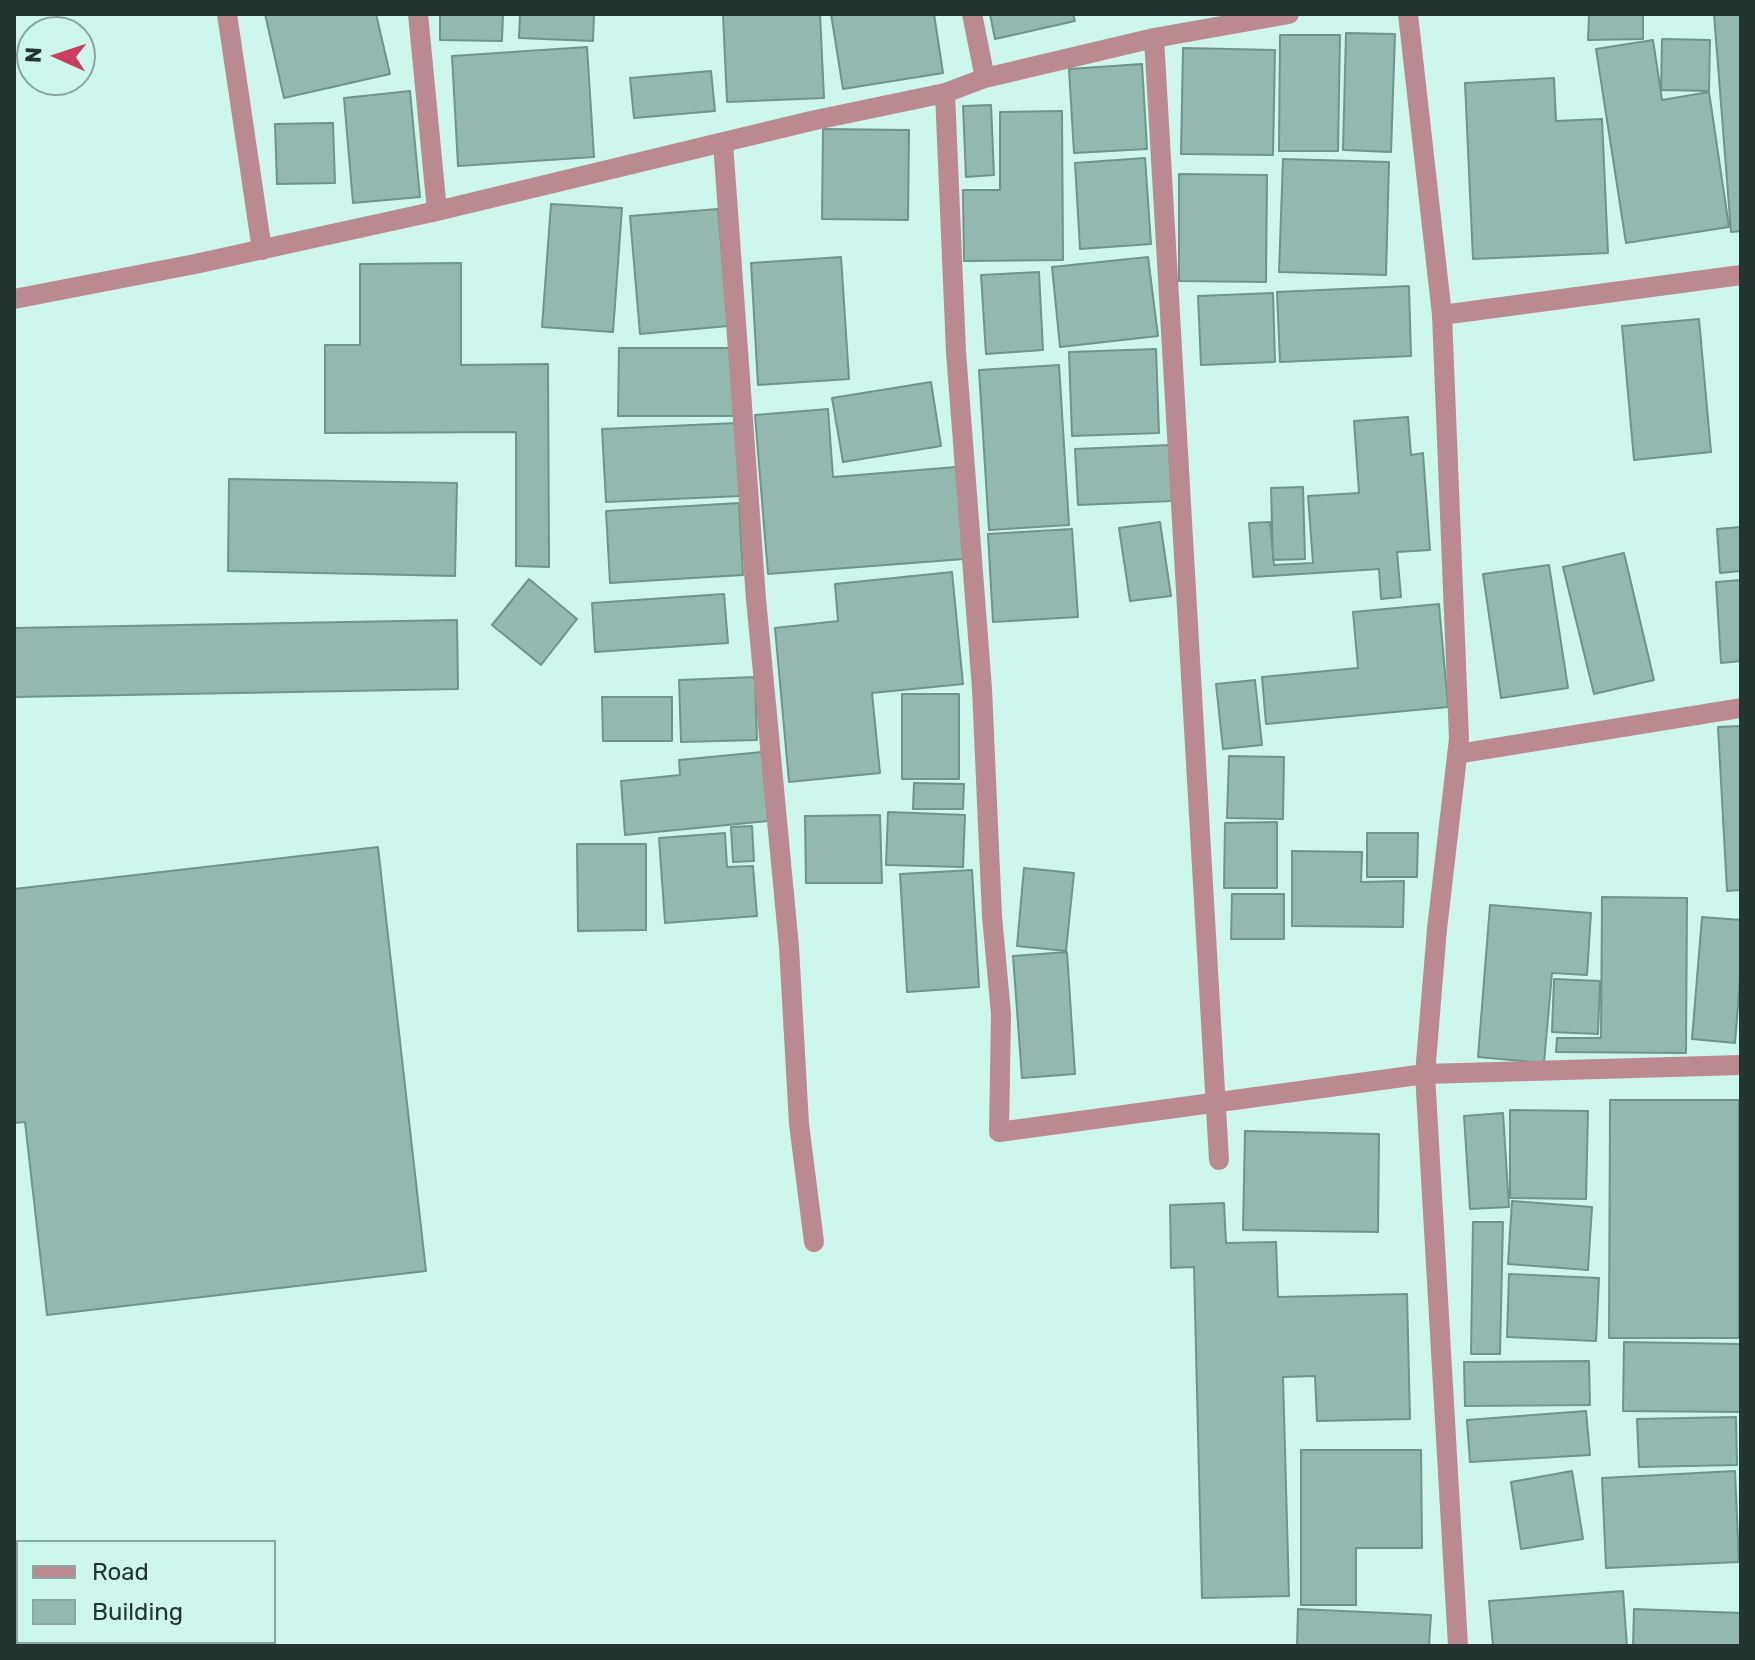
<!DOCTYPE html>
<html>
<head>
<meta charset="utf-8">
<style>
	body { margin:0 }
	#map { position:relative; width:1755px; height:1660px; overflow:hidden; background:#cdf6ec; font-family:Rubik,sans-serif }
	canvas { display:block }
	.frame { position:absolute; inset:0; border:16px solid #243430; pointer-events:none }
	.legend { position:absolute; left:16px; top:1540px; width:260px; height:104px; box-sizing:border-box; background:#cdf6ec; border:2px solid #89a8a1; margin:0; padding:10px 14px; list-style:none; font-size:24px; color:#243430 }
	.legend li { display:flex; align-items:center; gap:16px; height:40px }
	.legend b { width:40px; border:2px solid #89a8a1 }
	.north { position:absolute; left:16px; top:16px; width:80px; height:80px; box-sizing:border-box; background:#cdf6ec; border:2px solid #89a8a1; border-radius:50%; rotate:273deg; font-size:22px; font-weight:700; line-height:32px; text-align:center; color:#243430 }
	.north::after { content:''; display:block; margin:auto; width:28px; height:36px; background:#cb3c5e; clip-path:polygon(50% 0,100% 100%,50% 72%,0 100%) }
</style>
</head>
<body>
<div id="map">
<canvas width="1755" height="1660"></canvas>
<div class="frame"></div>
<ul class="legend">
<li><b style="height:10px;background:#ba8a90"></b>Road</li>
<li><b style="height:22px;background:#92b8af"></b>Building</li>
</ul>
<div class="north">N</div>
</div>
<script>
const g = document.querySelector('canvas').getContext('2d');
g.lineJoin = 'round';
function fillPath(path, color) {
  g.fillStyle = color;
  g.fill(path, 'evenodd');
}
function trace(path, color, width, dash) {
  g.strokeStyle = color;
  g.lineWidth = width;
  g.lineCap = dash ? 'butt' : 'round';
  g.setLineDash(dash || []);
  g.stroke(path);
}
const building = new Path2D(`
	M 265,14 L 376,14 L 390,74 L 284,98 Z
	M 440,14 L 503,14 L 502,41 L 440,40 Z
	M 520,14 L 594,14 L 593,41 L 519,38 Z
	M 723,14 L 820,14 L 824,98 L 727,102 Z
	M 831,14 L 934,14 L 943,73 L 843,89 Z
	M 990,14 L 1073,14 L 1075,21 L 995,39 Z
	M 1589,14 L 1643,14 L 1643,39 L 1588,40 Z
	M 1714,14 L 1741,14 L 1741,231 L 1731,232 Z
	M 1346,33 L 1395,34 L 1391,152 L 1343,150 Z
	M 1280,35 L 1340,35 L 1338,151 L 1279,151 Z
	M 1662,39 L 1710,40 L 1709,91 L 1661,90 Z
	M 1653,40 L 1662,100 L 1709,92 L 1729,227 L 1626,243 L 1596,49 Z
	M 587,47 L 594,157 L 458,166 L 452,56 Z
	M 1183,48 L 1275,50 L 1273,155 L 1181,154 Z
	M 1142,64 L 1147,149 L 1074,153 L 1069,69 Z
	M 711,71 L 715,111 L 634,118 L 630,78 Z
	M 1554,78 L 1556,121 L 1602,119 L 1608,253 L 1473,259 L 1465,83 Z
	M 410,91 L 420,197 L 353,203 L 344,98 Z
	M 991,105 L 994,175 L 966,177 L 963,106 Z
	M 1062,111 L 1063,260 L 964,261 L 963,190 L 1000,190 L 1000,112 Z
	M 333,123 L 335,183 L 277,184 L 275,124 Z
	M 823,129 L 909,130 L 908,220 L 822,219 Z
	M 1145,158 L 1151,244 L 1080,249 L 1075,163 Z
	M 1283,159 L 1389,162 L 1386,275 L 1279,272 Z
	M 1179,174 L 1267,175 L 1266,282 L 1179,281 Z
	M 551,204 L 622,208 L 613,332 L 542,327 Z
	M 718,209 L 728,326 L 640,334 L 630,216 Z
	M 841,257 L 849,379 L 758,385 L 751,263 Z
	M 1148,257 L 1158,336 L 1060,347 L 1052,267 Z
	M 461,263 L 461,365 L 548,364 L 549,567 L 516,566 L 516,432 L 325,433 L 325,345 L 360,345 L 360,264 Z
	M 1039,272 L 1043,350 L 986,354 L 981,275 Z
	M 1409,286 L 1411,356 L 1280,362 L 1277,292 Z
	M 1273,293 L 1275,362 L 1201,365 L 1198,296 Z
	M 1699,319 L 1711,452 L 1634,460 L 1622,326 Z
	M 619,348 L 734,348 L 734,416 L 618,416 Z
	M 1156,349 L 1159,433 L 1072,436 L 1069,352 Z
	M 1059,365 L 1069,525 L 989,530 L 979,370 Z
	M 931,382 L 941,446 L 843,462 L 832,398 Z
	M 828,409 L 833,477 L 956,467 L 964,559 L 768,574 L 755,415 Z
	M 1408,417 L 1411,455 L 1423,453 L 1430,550 L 1397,552 L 1401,597 L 1381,599 L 1379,569 L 1253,577 L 1249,523 L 1270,522 L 1274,565 L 1313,563 L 1308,496 L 1359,493 L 1354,421 Z
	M 737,423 L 741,496 L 606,502 L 602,429 Z
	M 1169,445 L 1172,501 L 1078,505 L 1075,449 Z
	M 229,479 L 457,483 L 455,576 L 228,571 Z
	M 1303,487 L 1305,559 L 1273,560 L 1271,488 Z
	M 739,503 L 743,575 L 610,583 L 606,511 Z
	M 1160,522 L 1171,596 L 1130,601 L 1119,528 Z
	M 1741,527 L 1741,571 L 1720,573 L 1717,529 Z
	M 1072,529 L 1078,617 L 993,622 L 988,534 Z
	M 1624,553 L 1654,680 L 1594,694 L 1563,567 Z
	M 1549,565 L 1568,688 L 1501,698 L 1483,574 Z
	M 952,572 L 963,684 L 872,693 L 880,773 L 789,782 L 775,628 L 838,621 L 835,584 Z
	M 529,579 L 577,619 L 541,665 L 492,625 Z
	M 1741,580 L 1741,661 L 1721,663 L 1716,582 Z
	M 724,594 L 728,643 L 595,652 L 592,603 Z
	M 1439,604 L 1448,707 L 1266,724 L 1262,677 L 1358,668 L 1353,612 Z
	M 457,620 L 458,689 L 14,697 L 14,628 Z
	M 755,677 L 757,740 L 681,742 L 679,680 Z
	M 1255,680 L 1262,745 L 1223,749 L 1216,684 Z
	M 902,694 L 959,694 L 959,779 L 902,779 Z
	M 602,697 L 672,697 L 672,741 L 603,741 Z
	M 1741,726 L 1741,890 L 1727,891 L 1718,727 Z
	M 762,752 L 768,821 L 625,835 L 621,781 L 680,775 L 679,760 Z
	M 1229,756 L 1284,757 L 1283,819 L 1227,818 Z
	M 914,783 L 964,784 L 963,809 L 913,809 Z
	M 888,812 L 965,815 L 963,867 L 886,865 Z
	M 880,815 L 882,883 L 806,883 L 805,816 Z
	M 1277,822 L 1277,888 L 1224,888 L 1225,823 Z
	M 752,826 L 754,861 L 733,862 L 731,827 Z
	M 725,833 L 727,867 L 753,866 L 757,916 L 665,923 L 659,838 Z
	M 1367,833 L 1418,833 L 1417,877 L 1367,877 Z
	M 577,844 L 646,844 L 646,930 L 578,931 Z
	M 378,847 L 426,1271 L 47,1315 L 25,1122 L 14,1123 L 14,889 Z
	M 1292,851 L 1362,852 L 1361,882 L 1404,881 L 1403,927 L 1292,926 Z
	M 1024,868 L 1074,873 L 1066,951 L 1017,946 Z
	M 972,870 L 979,987 L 907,992 L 900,874 Z
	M 1232,894 L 1284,894 L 1284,939 L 1231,939 Z
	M 1602,897 L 1687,898 L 1686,1053 L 1556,1052 L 1557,1038 L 1601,1038 Z
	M 1490,905 L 1591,913 L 1587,975 L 1552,973 L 1544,1063 L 1478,1057 Z
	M 1702,917 L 1741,920 L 1741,967 L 1735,1043 L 1692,1039 Z
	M 1067,952 L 1075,1074 L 1022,1078 L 1013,956 Z
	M 1554,979 L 1600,981 L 1598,1034 L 1552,1032 Z
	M 1610,1100 L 1739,1100 L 1739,1338 L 1609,1338 Z
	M 1510,1110 L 1588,1111 L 1586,1199 L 1510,1198 Z
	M 1503,1113 L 1509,1207 L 1470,1209 L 1464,1116 Z
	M 1245,1131 L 1379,1134 L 1378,1232 L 1243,1230 Z
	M 1512,1201 L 1592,1207 L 1588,1270 L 1508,1264 Z
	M 1224,1203 L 1226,1243 L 1276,1242 L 1278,1297 L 1407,1294 L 1410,1419 L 1317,1421 L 1315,1376 L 1283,1377 L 1289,1596 L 1202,1598 L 1194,1267 L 1171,1268 L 1170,1205 Z
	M 1473,1222 L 1503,1222 L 1500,1354 L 1471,1354 Z
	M 1509,1274 L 1599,1278 L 1596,1341 L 1507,1337 Z
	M 1624,1342 L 1741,1344 L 1741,1412 L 1623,1411 Z
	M 1589,1361 L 1590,1405 L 1465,1406 L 1464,1362 Z
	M 1586,1411 L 1590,1455 L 1470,1462 L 1467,1420 Z
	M 1736,1417 L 1737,1465 L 1639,1467 L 1637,1419 Z
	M 1301,1450 L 1421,1450 L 1422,1548 L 1356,1548 L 1356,1605 L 1301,1605 Z
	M 1572,1471 L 1583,1539 L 1521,1549 L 1511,1482 Z
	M 1735,1471 L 1739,1562 L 1606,1568 L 1602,1478 Z
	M 1623,1591 L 1627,1646 L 1493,1646 L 1489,1601 Z
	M 1298,1609 L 1431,1615 L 1429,1646 L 1297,1646 Z
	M 1634,1609 L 1741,1613 L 1741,1646 L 1633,1646 Z`);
fillPath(building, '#92b8af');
trace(building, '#6e948b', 2);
trace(new Path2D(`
	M 227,14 L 262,250
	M 418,14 L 437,211
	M 972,14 L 985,78
	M 1408,14 L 1442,315 L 1459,739 L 1437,929 L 1425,1074 L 1458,1646
	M 1154,38 L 1219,1160
	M 945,93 L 956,352 L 982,689 L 992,916 L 1001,1014 L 999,1132 L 1425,1074 L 1741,1065
	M 723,143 L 756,599 L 789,947 L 799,1124 L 814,1242
	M 14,299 L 195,264 L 437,211 L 811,121 L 945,93 L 985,78 L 1154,38 L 1289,14
	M 1442,315 L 1741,275
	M 1457,754 L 1741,708`), '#ba8a90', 20);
</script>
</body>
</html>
